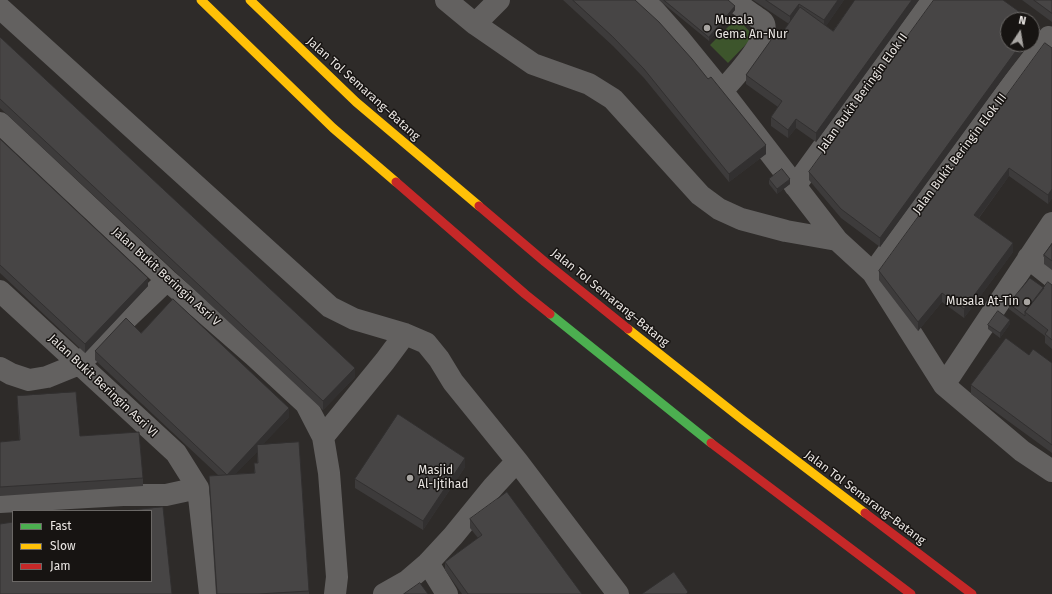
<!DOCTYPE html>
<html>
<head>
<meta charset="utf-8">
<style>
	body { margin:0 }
	#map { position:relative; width:1052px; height:594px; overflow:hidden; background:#2e2b29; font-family:"Fira Sans",sans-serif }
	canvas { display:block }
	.legend { position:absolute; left:12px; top:510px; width:140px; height:72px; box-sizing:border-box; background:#171412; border:1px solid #6b6866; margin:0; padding:5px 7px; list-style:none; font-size:12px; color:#eae6e3 }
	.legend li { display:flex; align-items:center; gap:8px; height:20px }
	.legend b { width:20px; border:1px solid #6b6866 }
	.north { position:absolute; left:1000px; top:12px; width:40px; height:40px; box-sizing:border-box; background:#171412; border:1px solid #6b6866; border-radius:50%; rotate:12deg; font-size:11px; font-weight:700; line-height:16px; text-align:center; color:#eae6e3 }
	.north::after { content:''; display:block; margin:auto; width:14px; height:18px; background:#a8a5a2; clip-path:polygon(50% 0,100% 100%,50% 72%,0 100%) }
</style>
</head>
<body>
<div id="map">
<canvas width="1052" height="594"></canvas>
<ul class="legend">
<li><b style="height:5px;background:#4caf50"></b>Fast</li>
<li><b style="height:5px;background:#ffc107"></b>Slow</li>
<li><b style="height:5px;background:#c62828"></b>Jam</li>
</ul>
<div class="north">N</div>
</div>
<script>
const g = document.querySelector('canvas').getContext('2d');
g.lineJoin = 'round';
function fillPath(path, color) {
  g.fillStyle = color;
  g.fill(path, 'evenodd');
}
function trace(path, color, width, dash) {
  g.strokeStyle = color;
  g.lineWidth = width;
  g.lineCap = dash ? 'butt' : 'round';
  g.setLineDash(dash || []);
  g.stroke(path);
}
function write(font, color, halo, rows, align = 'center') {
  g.font = font + ' "Fira Sans",sans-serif';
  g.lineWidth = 3;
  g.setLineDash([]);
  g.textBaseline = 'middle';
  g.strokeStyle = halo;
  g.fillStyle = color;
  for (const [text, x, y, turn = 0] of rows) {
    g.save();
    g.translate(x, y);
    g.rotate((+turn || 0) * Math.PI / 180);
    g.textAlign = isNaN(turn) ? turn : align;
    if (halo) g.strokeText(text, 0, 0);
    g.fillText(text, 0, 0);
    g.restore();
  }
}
fillPath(new Path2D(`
	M 737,18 L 754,36 L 728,63 L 710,45 Z`), '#3d552c');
trace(new Path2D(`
	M 446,0 L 475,24 L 533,64 L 589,84 L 613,99 L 700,195 L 719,209 L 741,219 L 786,231 L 837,240
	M 645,0 L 678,37 L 722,91 L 837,240 L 873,273 L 944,385 L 1022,451 L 1052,471
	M 0,8 L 330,307 L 354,319 L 405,334 L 426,343 L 439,359 L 453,382 L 517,461 L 618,594
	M 475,24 L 499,0
	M 722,91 C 731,81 774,36 763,22 C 761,20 757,18 755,16 C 747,11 740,5 732,0
	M 0,123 L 167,280 L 253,355 L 306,404 L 323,437
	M 795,186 L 930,0
	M 1028,258 L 1052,277
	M 873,273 L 968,141 L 1049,37
	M 0,291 L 176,453 L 198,488
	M 0,368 L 11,374 L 29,380 L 47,377 L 79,364 L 167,280
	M 944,385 L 1052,223
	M 0,502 L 123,495 L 166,495 L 198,488 L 210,594
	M 428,563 L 447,594
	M 335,594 L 337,577 L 329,473 L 323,437 L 385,361 L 405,334
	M 384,594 L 407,581 L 428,563 L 453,536 L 493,487 L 517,461`), '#636160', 22);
trace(new Path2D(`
	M 550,314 L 711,443`), '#4caf50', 9);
trace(new Path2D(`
	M 201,0 L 333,128 L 396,182
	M 250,0 L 356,102 L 479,206
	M 628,329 L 743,420 L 865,513`), '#ffc107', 9);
trace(new Path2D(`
	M 396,182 L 525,294 L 550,314
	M 479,206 L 545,262 L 628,329
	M 711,443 L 911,594
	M 865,513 L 972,594`), '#c62828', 9);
fillPath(new Path2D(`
	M 563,0 L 635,0 L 766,154 L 729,182 L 644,78 L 613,46 Z
	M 659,0 L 728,0 L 735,10 L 709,41 Z
	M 753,0 L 844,0 L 826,26 L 833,31 L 855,0 L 919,0 L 816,142 L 796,128 L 788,138 L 771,126 L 771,117 L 778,107 L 746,84 L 746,75 L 780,36 L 789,24 Z
	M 1022,0 L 1052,0 L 1052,22 Z
	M 0,37 L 355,377 L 323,410 L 0,108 Z
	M 1008,44 L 1028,44 L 880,247 L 841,218 L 809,180 L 809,172 Z
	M 1052,48 L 1052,198 L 1048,204 L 1009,176 L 979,218 L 1013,252 L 964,318 L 942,302 L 918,331 L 879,280 L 879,271 Z
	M 0,139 L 148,286 L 85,353 L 0,273 Z
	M 769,179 L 790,184 L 777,194 L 769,184 Z
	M 1052,244 L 1052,270 L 1044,264 L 1044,255 Z
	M 1052,285 L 1052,349 L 1045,343 L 1045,336 L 1009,309 L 1009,304 Z
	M 1010,324 L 1000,338 L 988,329 L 988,325 Z
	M 95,351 L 289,417 L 263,444 L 309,591 L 309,594 L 216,594 L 209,485 L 209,476 L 218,475 L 95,360 ZM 257,452 L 257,463 L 254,463 L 254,473 L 235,474 Z
	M 1029,355 L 1052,363 L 1052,453 L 971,394 L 971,385 Z
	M 17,396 L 80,436 L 143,478 L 143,486 L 0,496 L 0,442 L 19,440 Z
	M 465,467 L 423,530 L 355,488 L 355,479 Z
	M 470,519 L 582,594 L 462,594 L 445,570 L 445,562 L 478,538 L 470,528 Z`), '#3d3b3b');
fillPath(new Path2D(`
	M 838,0 L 844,0 L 824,29 L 824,20 Z
	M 912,0 L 919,0 L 816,142 L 816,133 Z
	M 799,4 L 799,13 L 790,25 L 790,16 Z
	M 735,6 L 735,10 L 709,41 L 709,37 Z
	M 1036,24 L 1036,33 L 1032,38 L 1032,30 Z
	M 1021,44 L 1028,44 L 880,247 L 880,238 Z
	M 796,119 L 796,128 L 788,138 L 788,130 Z
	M 766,145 L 766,154 L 729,182 L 729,174 Z
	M 1009,168 L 1009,176 L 974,224 L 974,215 Z
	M 790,179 L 790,184 L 777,194 L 777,189 Z
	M 1052,189 L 1052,198 L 1048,204 L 1048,195 Z
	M 1013,243 L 1013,252 L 964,318 L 964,309 Z
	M 148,278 L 148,286 L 85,353 L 85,344 Z
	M 942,293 L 942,302 L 918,331 L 918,322 Z
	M 1010,320 L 1010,324 L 1000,338 L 1000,333 Z
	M 355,368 L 355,377 L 323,410 L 323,401 Z
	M 289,408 L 289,417 L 257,451 L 257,445 L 257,452 L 227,483 L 227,475 Z
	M 465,458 L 465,467 L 423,530 L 423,521 Z`), '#323030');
const building = new Path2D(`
	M 573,0 L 635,0 L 659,22 L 692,59 L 708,79 L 711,77 L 766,145 L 729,174 L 644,69 L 613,37 Z
	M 664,0 L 728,0 L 735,6 L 709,37 Z
	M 766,0 L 838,0 L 824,20 L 799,4 L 790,16 Z
	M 855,0 L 912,0 L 816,133 L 796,119 L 788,130 L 771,117 L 782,101 L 746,75 L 776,33 L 780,36 L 800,7 L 833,31 Z
	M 934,0 L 1003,0 L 1031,20 L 1008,20 L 1008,44 L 1021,44 L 880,238 L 841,209 L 809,172 Z
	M 1034,0 L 1052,0 L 1052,13 Z
	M 1032,21 L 1036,24 L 1032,30 Z
	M 0,37 L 355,368 L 323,401 L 0,99 Z
	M 1045,43 L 1052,48 L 1052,189 L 1048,195 L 1009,168 L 974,215 L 1013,243 L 964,309 L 942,293 L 918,322 L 879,271 Z
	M 0,139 L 148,278 L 85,344 L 0,265 Z
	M 782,169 L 790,179 L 777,189 L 769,179 Z
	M 1052,244 L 1052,261 L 1044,255 Z
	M 1030,278 L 1044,288 L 1025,312 L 1025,316 L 1009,304 Z
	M 1048,282 L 1052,285 L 1052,340 L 1045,334 L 1048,330 L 1025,312 Z
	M 173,299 L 289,408 L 227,475 L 95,351 L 126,318 L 141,333 Z
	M 998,311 L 1010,320 L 1000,333 L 988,325 Z
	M 1006,338 L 1029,355 L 1033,349 L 1052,363 L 1052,445 L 971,385 Z
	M 76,392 L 80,436 L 139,432 L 143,478 L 0,487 L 0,442 L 20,440 L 17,396 Z
	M 398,414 L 465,458 L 423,521 L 355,479 Z
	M 299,442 L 309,591 L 258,594 L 217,594 L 209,476 L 255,473 L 254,463 L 258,463 L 257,445 Z
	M 507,492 L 582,594 L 468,594 L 445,562 L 482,535 L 470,519 Z
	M 163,507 L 172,594 L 0,594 L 0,524 L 13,522 L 13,581 L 151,581 L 151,511 L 123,511 Z
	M 674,572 L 688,592 L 686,594 L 642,594 Z
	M 420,583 L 428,594 L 404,594 Z`);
fillPath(building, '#474545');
trace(building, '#323030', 1);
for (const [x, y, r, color] of [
	[707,28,4,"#a8a5a2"],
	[1027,302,4,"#a8a5a2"],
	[410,478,4,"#a8a5a2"]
]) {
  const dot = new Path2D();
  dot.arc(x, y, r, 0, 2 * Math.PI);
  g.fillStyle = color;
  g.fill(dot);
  trace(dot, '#171412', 1.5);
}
write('12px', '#eae6e3', '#171412', [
	["Musala",715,21],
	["Gema An-Nur",715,35],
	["Musala At-Tin",1019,302,"right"],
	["Masjid",418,471],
	["Al-Ijtihad",418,485]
], 'left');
write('12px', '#eae6e3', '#171412', [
	["Jalan Tol Semarang–Batang",363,89,42],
	["Jalan Bukit Beringin Elok II",863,93,-54],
	["Jalan Bukit Beringin Elok III",960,154,-53],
	["Jalan Bukit Beringin Asri V",166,277,42],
	["Jalan Tol Semarang–Batang",610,298,39],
	["Jalan Bukit Beringin Asri VI",103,386,43],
	["Jalan Tol Semarang–Batang",865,498,37]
]);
</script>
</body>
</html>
